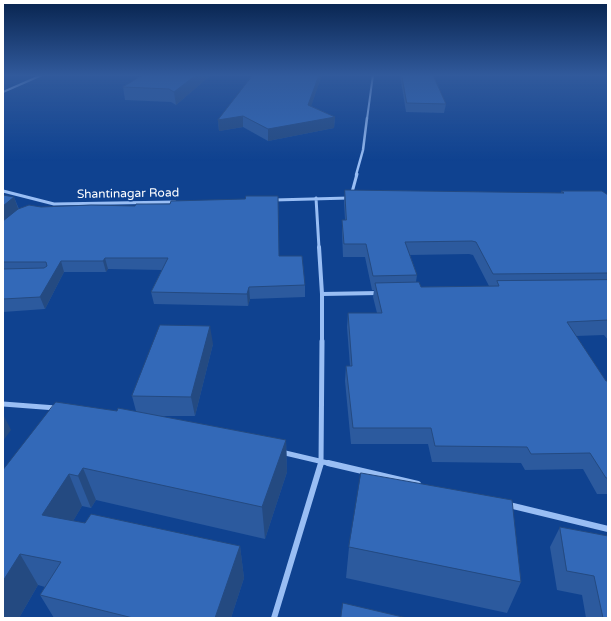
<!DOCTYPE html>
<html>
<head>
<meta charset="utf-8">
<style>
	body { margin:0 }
	#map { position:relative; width:611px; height:621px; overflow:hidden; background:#0f4290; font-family:"Varela Round",sans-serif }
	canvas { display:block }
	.frame { position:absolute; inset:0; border:4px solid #fff; pointer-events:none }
</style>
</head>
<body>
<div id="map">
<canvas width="611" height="621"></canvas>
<div class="frame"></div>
</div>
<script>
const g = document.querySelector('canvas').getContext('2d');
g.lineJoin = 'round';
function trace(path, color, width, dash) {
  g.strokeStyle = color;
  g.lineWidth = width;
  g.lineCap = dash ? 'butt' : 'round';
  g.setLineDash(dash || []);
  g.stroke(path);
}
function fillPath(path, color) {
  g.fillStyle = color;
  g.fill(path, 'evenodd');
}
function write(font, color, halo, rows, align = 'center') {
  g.font = font + ' "Varela Round",sans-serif';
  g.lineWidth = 3;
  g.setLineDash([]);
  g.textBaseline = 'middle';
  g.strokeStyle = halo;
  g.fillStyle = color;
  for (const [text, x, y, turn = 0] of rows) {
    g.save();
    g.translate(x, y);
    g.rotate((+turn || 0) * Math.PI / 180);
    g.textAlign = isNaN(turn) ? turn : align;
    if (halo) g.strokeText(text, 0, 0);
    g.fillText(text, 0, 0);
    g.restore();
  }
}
trace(new Path2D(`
	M 3,92 L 42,75
	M 367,119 L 373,75`), '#99bef4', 2);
trace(new Path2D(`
	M 356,175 L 363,150 L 367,118`), '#99bef4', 2.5);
trace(new Path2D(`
	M 3,191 L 54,204 L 175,202
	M 351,196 L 357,174
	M 316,198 L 319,248
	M 274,200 L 349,198`), '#99bef4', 3);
trace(new Path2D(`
	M 319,247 L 322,294 L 322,342
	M 322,294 L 378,293`), '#99bef4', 4);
trace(new Path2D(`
	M 3,404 L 56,408
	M 281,452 L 332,464
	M 321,464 L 322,341`), '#99bef4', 5);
trace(new Path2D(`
	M 328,463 L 418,484
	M 509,505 L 608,529
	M 274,618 L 321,463`), '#99bef4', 6);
fillPath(new Path2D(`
	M 143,75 L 211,75 L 176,105 L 171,102 L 125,100 L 123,87 Z
	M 322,75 L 311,106 L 335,117 L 334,128 L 268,141 L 243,127 L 219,131 L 218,120 Z
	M 400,75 L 433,75 L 446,104 L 444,113 L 406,112 Z
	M 345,190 L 561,193 L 561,191 L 608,195 L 608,340 L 604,335 L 576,336 L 606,381 L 608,381 L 608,494 L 597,494 L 583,469 L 525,470 L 521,463 L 432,462 L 428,444 L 351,444 L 345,381 L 346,366 L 350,366 L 347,327 L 348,313 L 377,313 L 373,297 L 374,290 L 372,290 L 365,257 L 343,257 L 342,233 L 342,220 L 345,220 L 344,202 ZM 469,254 L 473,255 L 489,286 L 421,287 L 416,282 L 417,275 L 410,255 Z
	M 3,195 L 14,197 L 19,209 L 279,256 L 305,285 L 305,297 L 250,299 L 248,306 L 154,304 L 151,292 L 162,270 L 108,269 L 106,272 L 64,272 L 45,309 L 3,312 Z
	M 213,344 L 195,416 L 158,416 L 286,440 L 287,472 L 265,539 L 96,500 L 91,508 L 82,506 L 73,521 L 240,546 L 244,578 L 231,618 L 54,618 L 40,595 L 45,587 L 38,585 L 19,618 L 3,618 L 3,470 L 117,411 L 136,411 L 132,396 Z
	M 560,527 L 608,536 L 608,618 L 586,618 L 582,595 L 557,590 L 550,547 Z
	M 349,547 L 521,582 L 507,613 L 346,578 Z`), '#2c5a9e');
fillPath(new Path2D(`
	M 196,75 L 211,75 L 176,105 L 174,92 Z
	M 319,75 L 322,75 L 308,115 L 308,105 Z
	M 243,116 L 243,127 L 219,131 L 218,120 Z
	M 335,117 L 334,128 L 268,141 L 268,129 Z
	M 14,197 L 20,214 L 3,226 L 3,201 Z
	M 105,258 L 108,269 L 106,272 L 103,261 Z
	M 61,261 L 64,272 L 45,309 L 40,297 Z
	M 249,287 L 250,299 L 248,306 L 247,294 Z
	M 210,326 L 213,344 L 195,416 L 191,397 Z
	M 3,414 L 11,430 L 3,441 Z
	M 286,440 L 287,472 L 265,539 L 262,507 Z
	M 83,468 L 96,500 L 91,508 L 78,476 Z
	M 69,474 L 82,506 L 58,547 L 42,515 Z
	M 240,546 L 244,578 L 231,618 L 215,618 Z
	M 20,554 L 38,585 L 19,618 L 3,618 L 3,581 Z`), '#244a81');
const building = new Path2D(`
	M 143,75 L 196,75 L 174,92 L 169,89 L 123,87 Z
	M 253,75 L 319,75 L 308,105 L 335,117 L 268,129 L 243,116 L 218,120 Z
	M 402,75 L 433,75 L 446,104 L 407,103 Z
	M 345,190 L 564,193 L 561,191 L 602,191 L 608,195 L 608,273 L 493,274 L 476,242 L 472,241 L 405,242 L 417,275 L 373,276 L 366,244 L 344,244 L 342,220 L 346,220 Z
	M 3,195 L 14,197 L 3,206 Z
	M 246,196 L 278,196 L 279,256 L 302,256 L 305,285 L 249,287 L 247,294 L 151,292 L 168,258 L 105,258 L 103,261 L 61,261 L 40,297 L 3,299 L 3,269 L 44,268 L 47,266 L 46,262 L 3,262 L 3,221 L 18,209 L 29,205 L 41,207 L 91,205 L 135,206 L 136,204 L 170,204 L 171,201 L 245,199 Z
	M 608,280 L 608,320 L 567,322 L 606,381 L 608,381 L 608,478 L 606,478 L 590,453 L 531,454 L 527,447 L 435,446 L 431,428 L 353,428 L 346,366 L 352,366 L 348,313 L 382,313 L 375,283 L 419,282 L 421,287 L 499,286 L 497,281 Z
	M 160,325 L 210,326 L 191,397 L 132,396 Z
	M 56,402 L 117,411 L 118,408 L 286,440 L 262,507 L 83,468 L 78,476 L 69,474 L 42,515 L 85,523 L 91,514 L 240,546 L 215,618 L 133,618 L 40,595 L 61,562 L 20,554 L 3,581 L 3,470 Z
	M 361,473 L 512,500 L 521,582 L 349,547 Z
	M 560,527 L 608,536 L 608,618 L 603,618 L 594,576 L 567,571 Z
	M 343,603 L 407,618 L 341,618 Z`);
fillPath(building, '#3369b8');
trace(building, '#244a81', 1);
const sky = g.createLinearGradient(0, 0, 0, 161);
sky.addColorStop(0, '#08244f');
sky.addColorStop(0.47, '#315a9c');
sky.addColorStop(1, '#315a9c00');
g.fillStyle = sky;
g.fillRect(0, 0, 611, 161);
write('12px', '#fff', '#0f4290', [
	["Shantinagar Road",128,194,-1]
]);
</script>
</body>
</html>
